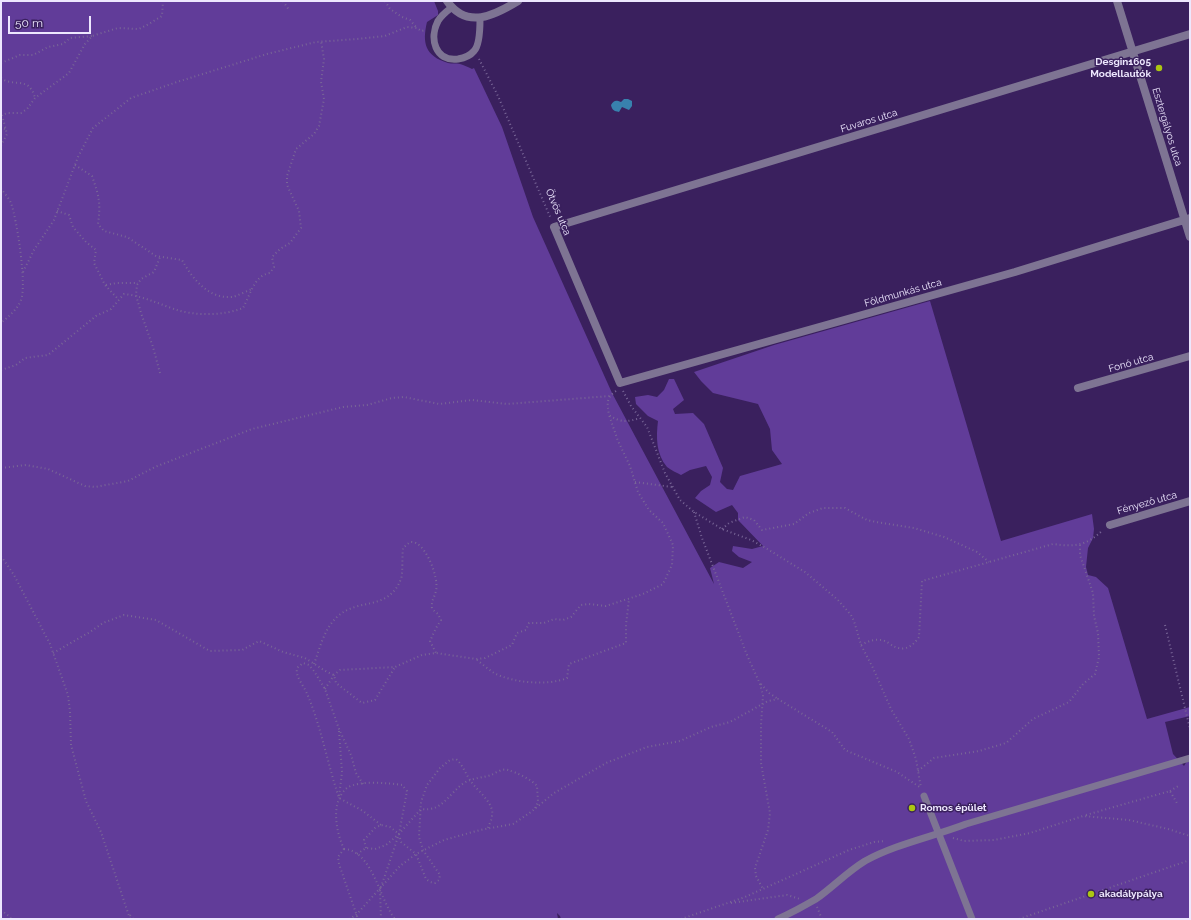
<!DOCTYPE html>
<html>
<head>
<meta charset="utf-8">
<style>
	body { margin:0 }
	#map { position:relative; width:1191px; height:920px; overflow:hidden; background:#3a205e; font-family:Raleway,sans-serif }
	canvas { display:block }
	.frame { position:absolute; inset:0; border:2px solid #ede7fe; pointer-events:none }
	.scale { position:absolute; left:8px; top:16px; width:83px; height:18px; box-sizing:border-box; border:2px solid #ede7fe; border-top:0; padding-left:5px; font-size:12px; line-height:14px; white-space:nowrap; color:#ede7fe; -webkit-text-stroke:3px #3a205e; paint-order:stroke }
</style>
</head>
<body>
<div id="map">
<canvas width="1191" height="920"></canvas>
<div class="frame"></div>
<div class="scale">50 m</div>
</div>
<script>
const g = document.querySelector('canvas').getContext('2d');
g.lineJoin = 'round';
function fillPath(path, color) {
  g.fillStyle = color;
  g.fill(path, 'evenodd');
}
function trace(path, color, width, dash) {
  g.strokeStyle = color;
  g.lineWidth = width;
  g.lineCap = dash ? 'butt' : 'round';
  g.setLineDash(dash || []);
  g.stroke(path);
}
function write(font, color, halo, rows, align = 'center') {
  g.font = font + ' Raleway,sans-serif';
  g.lineWidth = 3;
  g.setLineDash([]);
  g.textBaseline = 'middle';
  g.strokeStyle = halo;
  g.fillStyle = color;
  for (const [text, x, y, turn = 0] of rows) {
    g.save();
    g.translate(x, y);
    g.rotate((+turn || 0) * Math.PI / 180);
    g.textAlign = isNaN(turn) ? turn : align;
    if (halo) g.strokeText(text, 0, 0);
    g.fillText(text, 0, 0);
    g.restore();
  }
}
fillPath(new Path2D(`
	M 1,1 L 434,1 L 438,11 L 438,15 L 427,22 C 422,43 425,56 448,63 C 452,64 456,63 460,64 C 464,65 468,67 472,69 L 474,68 L 502,127 L 533,217 L 612,393 L 714,584 L 710,568 L 719,562 L 743,568 L 752,562 L 739,557 L 732,551 L 733,546 L 752,549 L 763,546 L 738,520 L 738,513 L 732,505 L 716,512 L 695,498 L 701,491 L 710,485 L 712,477 L 706,466 L 690,470 L 681,475 C 677,473 671,470 667,467 C 656,454 656,437 658,421 L 648,416 L 636,404 L 635,397 L 648,395 L 657,397 L 664,390 L 669,379 L 674,379 L 684,400 L 673,409 L 675,414 L 693,413 L 704,424 L 723,468 L 720,482 L 727,489 L 733,490 L 740,476 L 782,464 L 772,450 L 770,429 L 758,404 L 713,393 L 701,381 L 694,372 L 774,345 L 930,301 L 1001,541 L 1092,514 L 1094,529 L 1093,538 L 1088,548 L 1086,567 L 1088,575 L 1096,577 L 1108,588 L 1147,719 L 1190,707 L 1190,716 L 1165,722 L 1173,754 L 1184,766 L 1190,756 L 1190,919 L 561,919 L 560,916 L 557,913 L 558,919 L 1,919 Z`), '#613c99');
fillPath(new Path2D(`
	M 624,99 L 628,99 L 632,101 L 632,106 L 629,110 L 622,107 L 619,112 C 614,111 612,110 611,105 C 614,100 616,100 621,102 Z`), '#3881ae');
trace(new Path2D(`
	M 283,1 L 289,10
	M 385,1 L 390,9 L 402,17 L 410,20 L 416,27
	M 479,59 L 498,96 L 551,219
	M 1,63 L 20,55 L 33,55 L 48,47 L 63,44 L 70,38 L 92,36
	M 1,78 C 10,86 25,79 31,89 C 33,91 34,95 35,98
	M 1,115 L 8,113 L 21,113 L 27,109 L 35,98 L 69,73 L 85,44 L 92,36 L 118,28 L 139,29 L 147,25 L 162,16 L 163,1
	M 1,126 L 6,130
	M 1,146 L 7,134 L 2,115
	M 75,165 L 92,176 C 99,196 101,203 98,224 L 104,231 L 127,237 L 156,256 L 182,260 C 192,278 208,299 232,297 C 238,296 246,291 252,289
	M 1,188 C 4,193 9,198 11,203 C 17,220 27,285 21,300 C 17,310 9,316 1,323
	M 57,211 L 69,215 L 73,227 L 86,242 L 96,250 L 94,263 L 105,285 L 118,299
	M 23,272 L 34,250 L 54,220 L 78,157 L 93,128 L 131,98 L 177,82 L 267,54 L 316,42 L 357,39 L 385,36 L 407,27 L 417,28 L 421,31 L 426,30
	M 106,285 L 117,283 L 138,283
	M 1,370 L 16,365 L 25,358 L 48,355 L 96,316 L 111,309 L 124,294 C 142,296 157,303 174,309 C 194,316 223,316 243,308 C 250,296 254,275 270,273 L 274,267 L 272,257 L 280,249 L 290,243 L 301,228 L 299,211 L 287,185 L 287,176 L 296,149 L 314,134 L 319,126 L 324,99 L 321,82 L 324,59 L 321,41
	M 160,373 L 153,347 L 141,313 L 136,295 L 137,285 L 141,279 L 154,272 L 160,257
	M 616,391 C 606,398 607,403 609,415 C 621,423 627,422 640,418
	M 623,391 L 631,406 L 647,427 L 665,473 L 680,500 L 694,512 L 722,529 L 751,540 L 764,547 L 805,572 L 838,600 L 851,615 L 854,621 L 861,645 L 873,668 L 891,709 L 909,739 L 916,759 L 921,788
	M 1,468 L 26,465 L 48,469 L 85,486 L 95,487 L 128,481 L 155,467 L 252,429 L 343,407 L 367,405 L 392,398 L 404,397 L 439,404 L 472,400 L 507,404 L 610,396
	M 635,482 L 672,487
	M 694,512 L 702,538 L 747,655 L 760,684 L 763,695 L 761,725 L 761,763 L 770,813 L 768,830 L 755,868 L 756,876 L 763,889
	M 722,529 L 729,523 L 745,517 L 754,520 L 762,530 L 794,524 L 809,513 L 823,508 L 845,508 L 867,520 L 876,522 L 914,528 L 944,537 L 977,552 L 989,562
	M 1,556 L 14,575 L 50,644 L 68,695 L 70,711 L 71,745 L 86,801 L 101,832 L 130,919
	M 1165,625 L 1190,729
	M 861,645 C 868,641 877,638 885,641 C 888,642 891,645 893,646 C 905,652 913,646 919,637 L 922,581 L 1053,544 C 1075,547 1086,546 1103,530
	M 53,653 L 90,632 L 103,623 L 124,615 L 156,620 L 210,651 L 242,650 L 259,641 L 283,652 L 305,658 L 327,672 L 334,675 L 336,683 L 362,703 L 375,700 L 395,667
	M 477,660 C 482,664 488,669 494,673 C 513,683 548,686 567,678 L 569,664 L 626,643 L 626,625 L 629,599
	M 314,664 C 320,648 324,629 337,617 C 358,597 388,612 401,579 C 403,574 402,555 403,548 L 410,542 C 412,542 414,542 416,543 C 428,549 439,579 436,591 C 434,599 431,600 432,609 L 438,614 L 441,620 L 436,628 L 430,641 L 436,653
	M 761,684 L 769,693 L 778,699
	M 325,689 L 334,675 L 340,670 L 395,667 L 422,655 L 436,653 L 476,659 L 485,658 L 512,645 L 517,633 L 526,630 L 529,623 L 544,623 L 554,619 L 563,620 L 571,617 L 581,605 L 589,604 L 606,606 L 643,594 L 663,584 L 672,565 L 673,545 L 663,523 L 649,510 L 638,492 L 630,466 L 618,441 L 609,415
	M 339,731 L 342,772 L 339,797
	M 918,771 L 934,758 L 979,751 L 1006,743 L 1033,719 L 1069,702 L 1083,684 L 1095,674 L 1099,657 L 1098,633 L 1094,616 L 1093,593 L 1080,555 L 1080,545
	M 363,784 L 356,773 L 351,755 L 339,729 L 325,689 L 314,671 L 309,665 L 303,663 L 297,668 C 295,677 305,687 308,696 C 321,727 328,765 339,798 L 363,811 L 381,825
	M 1170,791 L 1180,785
	M 1086,815 L 1170,791 L 1178,805
	M 953,838 L 964,841 L 994,840 L 1030,833 L 1083,816 L 1129,820 L 1168,829 L 1190,836
	M 366,848 L 364,840 L 375,828 L 381,825 L 390,827 L 399,834 L 401,842 L 416,854 L 426,879 L 430,882 L 435,883 L 439,880 L 440,875 L 423,850 L 419,837 L 421,802 L 427,785 L 440,768 L 450,760 L 456,759 C 463,765 465,773 470,780 C 476,790 495,803 492,816 C 492,820 489,824 488,828
	M 344,849 C 336,832 330,802 347,788 C 358,780 389,783 402,785 L 407,791 L 399,834 L 380,890 L 381,919
	M 344,849 C 373,851 379,899 395,919
	M 344,849 L 338,857 L 339,864 L 358,919
	M 357,854 L 366,848 L 375,849 L 386,845 L 399,834 L 421,809 C 443,812 448,794 464,783 C 472,778 482,778 491,775 C 496,773 502,768 508,770 C 516,772 532,780 537,786 L 538,802 L 535,808
	M 731,903 L 787,895 L 800,899
	M 817,907 L 822,919
	M 1,910 L 10,917 L 11,919
	M 130,915 L 133,919
	M 349,919 L 356,915 L 400,866 L 416,854 L 444,840 L 480,830 L 513,824 L 531,812 L 554,793 L 606,763 L 647,747 L 680,741 L 711,727 L 730,722 L 768,701 L 778,699 L 832,732 L 845,750 L 897,772 L 921,788
	M 681,919 L 745,897 L 849,850 L 874,842 L 885,841
	M 1019,919 L 1190,860`), '#796697', 2, [1, 3]);
trace(new Path2D(`
	M 451,8 C 447,11 441,16 438,21 C 429,38 435,62 458,59 C 464,58 470,56 474,51 C 480,45 480,27 480,19
	M 924,796 L 972,919
	M 778,919 C 791,913 804,906 816,899 C 833,887 847,872 865,861 C 896,844 932,837 966,824 L 1190,758`), '#7e7493', 7);
trace(new Path2D(`
	M 1117,1 L 1190,237
	M 1190,34 L 554,227 L 620,383 L 1015,272 L 1190,218
	M 1078,388 L 1190,356
	M 1110,525 L 1190,501`), '#7e7493', 8);
trace(new Path2D(`
	M 447,1 C 467,30 495,15 518,1`), '#7e7493', 8);
for (const [x, y, r, color] of [
	[1159,68,4,"#acc612"],
	[912,808,4,"#acc612"],
	[1091,894,4,"#acc612"]
]) {
  const dot = new Path2D();
  dot.arc(x, y, r, 0, 2 * Math.PI);
  g.fillStyle = color;
  g.fill(dot);
  trace(dot, '#3a205e', 1.5);
}
write('bold 10px', '#ede7fe', '#3a205e', [
	["Desgin1605",1151,62,"right"],
	["Modellautók",1151,74,"right"],
	["Romos épület",920,808],
	["akadálypálya",1099,894]
], 'left');
write('10px', '#ede7fe', '#3a205e', [
	["Fuvaros utca",869,121,-17],
	["Esztergályos utca",1167,127,73],
	["Ötvös utca",558,212,67],
	["Földmunkás utca",903,293,-16],
	["Fonó utca",1131,363,-16],
	["Fényező utca",1147,503,-16]
]);
</script>
</body>
</html>
